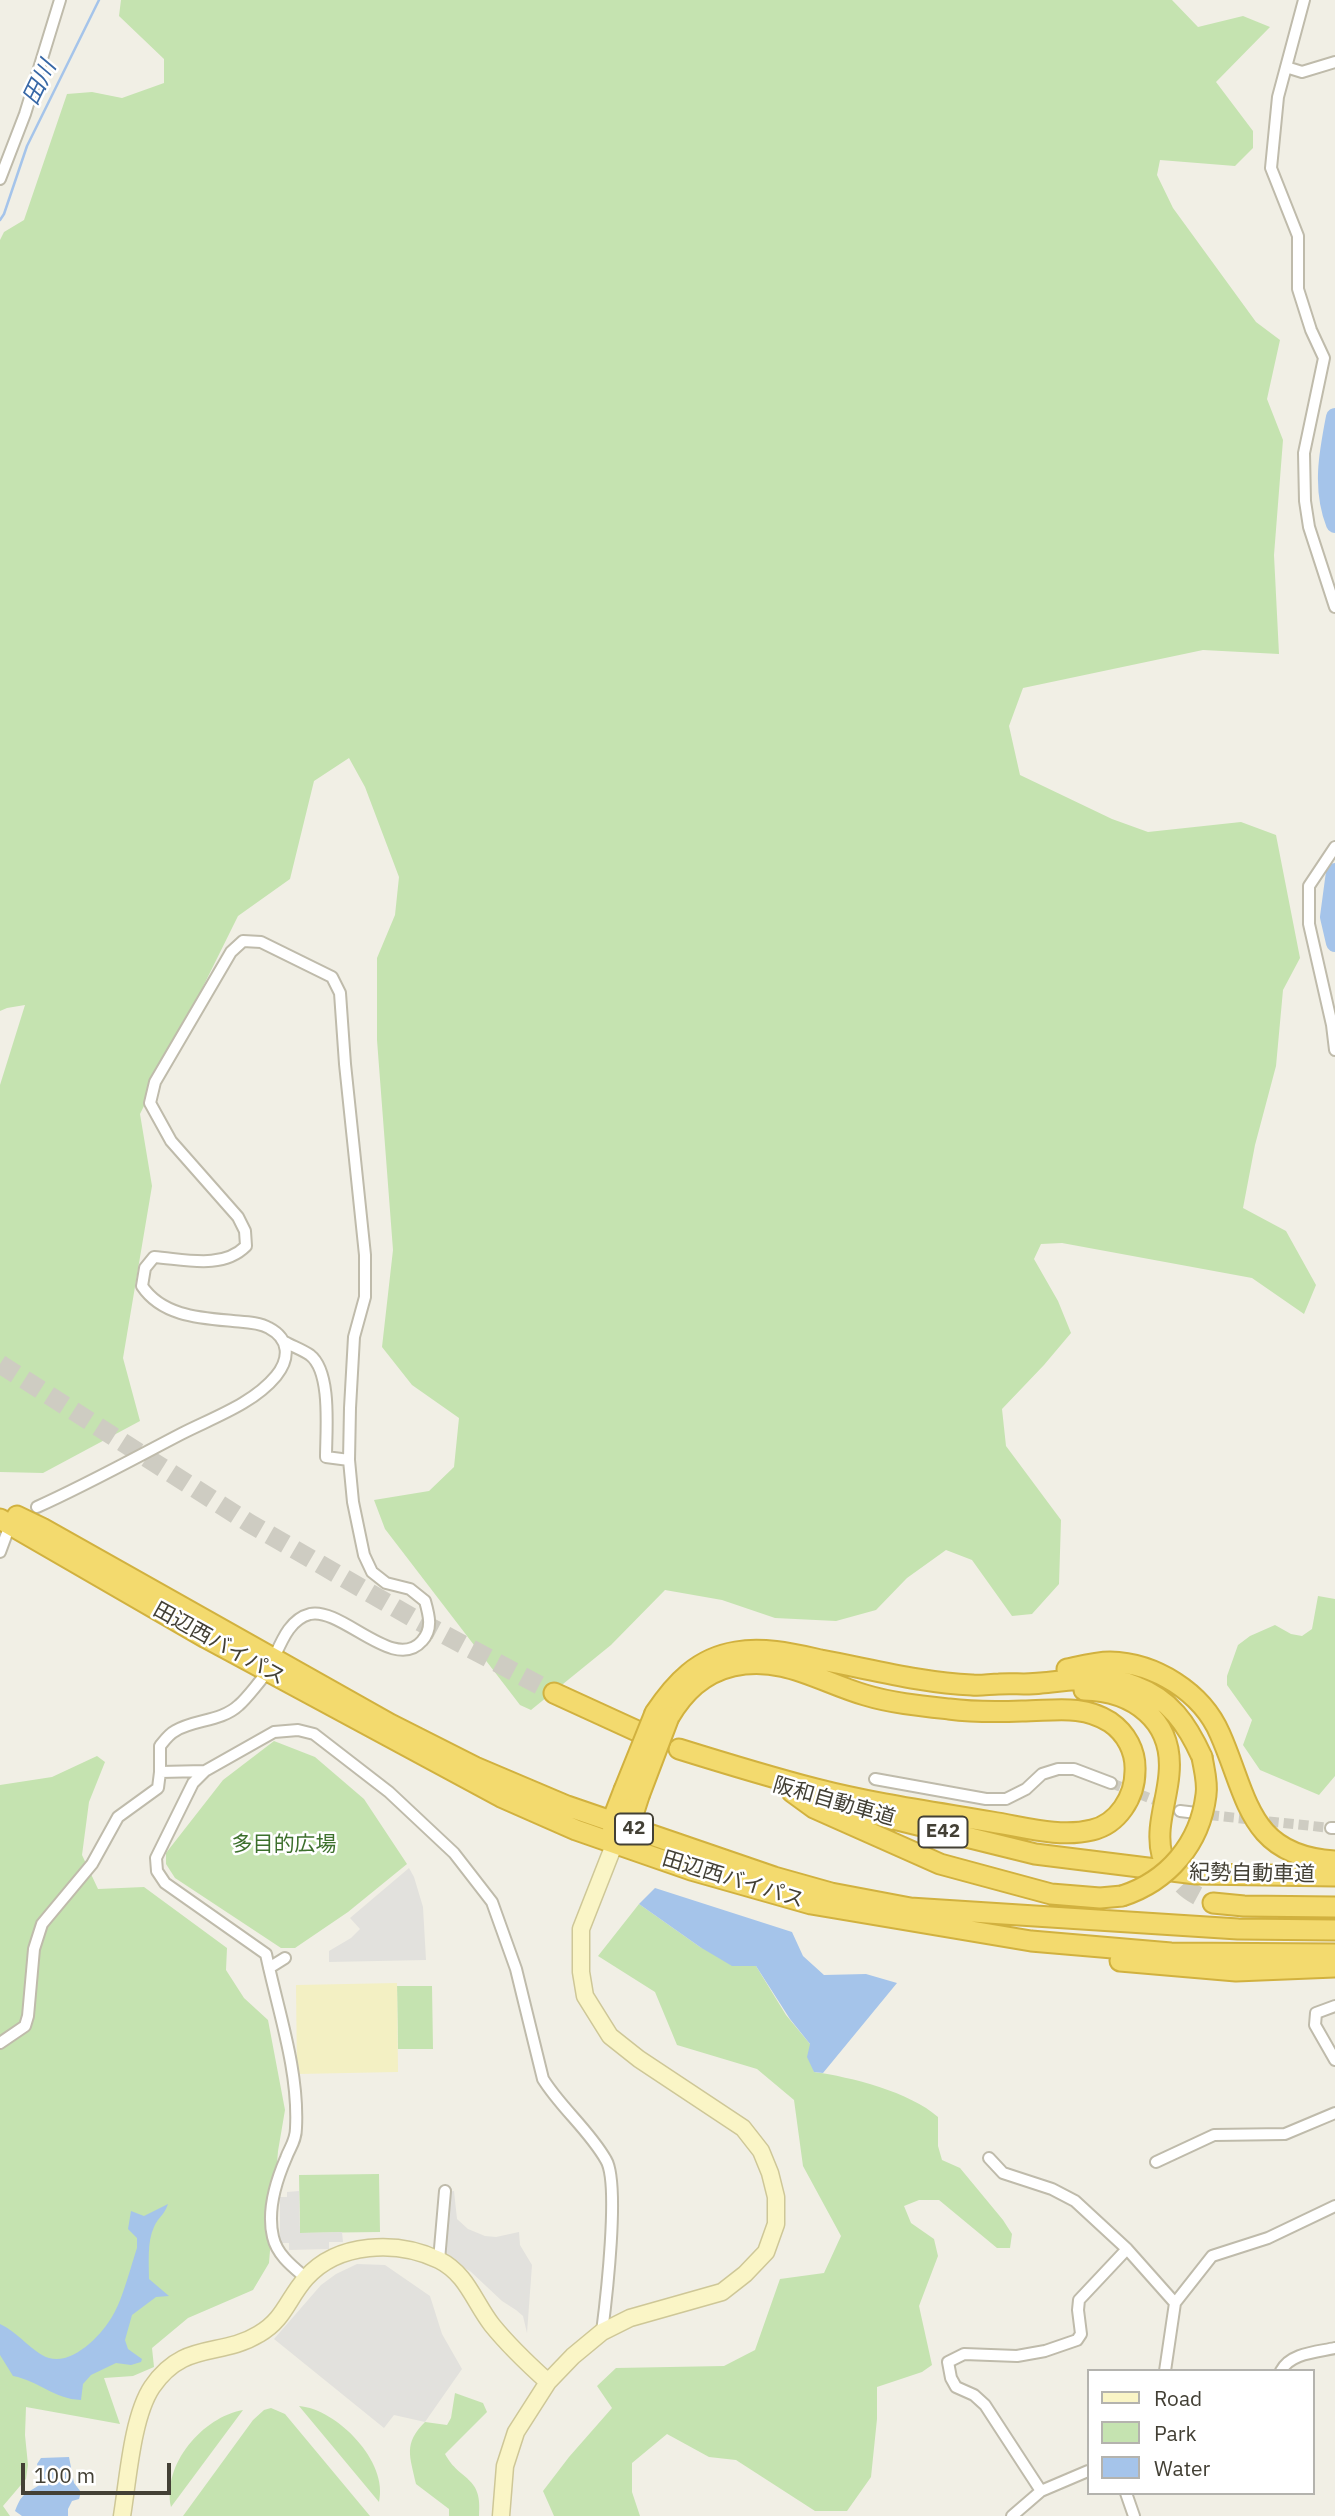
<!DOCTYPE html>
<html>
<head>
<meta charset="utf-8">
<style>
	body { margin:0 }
	#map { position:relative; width:1335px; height:2516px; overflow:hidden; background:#f1efe5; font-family:"IBM Plex Sans",sans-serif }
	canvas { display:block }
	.legend { position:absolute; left:1087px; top:2369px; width:228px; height:126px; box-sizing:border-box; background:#fff; border:2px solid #b4b3ae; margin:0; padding:9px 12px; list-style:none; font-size:21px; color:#434035 }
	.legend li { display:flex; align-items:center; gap:14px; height:35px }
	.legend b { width:35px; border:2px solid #b4b3ae }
	.scale { position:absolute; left:21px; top:2463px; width:150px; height:32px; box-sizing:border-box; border:4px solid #434035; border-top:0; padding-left:9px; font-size:21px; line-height:24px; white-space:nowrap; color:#434035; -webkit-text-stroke:5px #fff; paint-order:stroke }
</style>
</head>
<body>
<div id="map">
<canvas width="1335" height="2516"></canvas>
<ul class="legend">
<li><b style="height:9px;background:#faf5c6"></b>Road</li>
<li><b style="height:19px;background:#c5e3b0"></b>Park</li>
<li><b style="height:19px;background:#a5c4ea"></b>Water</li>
</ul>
<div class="scale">100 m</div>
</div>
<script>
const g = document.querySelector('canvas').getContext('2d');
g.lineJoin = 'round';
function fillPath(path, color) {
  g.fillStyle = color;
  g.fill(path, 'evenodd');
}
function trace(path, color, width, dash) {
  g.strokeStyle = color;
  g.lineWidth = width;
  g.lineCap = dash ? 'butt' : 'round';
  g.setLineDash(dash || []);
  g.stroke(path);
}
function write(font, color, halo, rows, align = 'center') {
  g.font = font + ' "IBM Plex Sans","Noto Sans JP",sans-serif';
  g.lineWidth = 5;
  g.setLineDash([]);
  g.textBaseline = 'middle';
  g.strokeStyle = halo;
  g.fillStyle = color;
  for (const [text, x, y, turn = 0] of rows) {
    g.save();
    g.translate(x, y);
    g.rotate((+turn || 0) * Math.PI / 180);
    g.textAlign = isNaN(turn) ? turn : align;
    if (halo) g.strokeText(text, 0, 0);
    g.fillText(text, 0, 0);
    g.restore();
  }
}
fillPath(new Path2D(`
	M 121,0 L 1172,0 L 1198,27 L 1243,16 L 1270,27 L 1216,82 L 1253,131 L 1253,148 L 1235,166 L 1160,160 L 1157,175 L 1173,208 L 1256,322 L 1280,340 L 1267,399 L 1283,440 L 1274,555 L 1279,654 L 1203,650 L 1023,688 L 1009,726 L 1020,775 L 1112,819 L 1148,832 L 1241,822 L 1276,835 L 1300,958 L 1283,990 L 1276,1066 L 1255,1145 L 1243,1208 L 1286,1231 L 1316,1285 L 1304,1314 L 1252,1278 L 1062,1243 L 1041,1244 L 1034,1259 L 1058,1301 L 1071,1333 L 1044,1365 L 1002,1409 L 1006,1446 L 1061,1520 L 1059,1584 L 1032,1614 L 1012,1616 L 972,1560 L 946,1550 L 907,1578 L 876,1610 L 836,1621 L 775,1618 L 722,1600 L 665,1590 L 611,1645 L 531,1710 L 520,1705 L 385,1529 L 374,1500 L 429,1491 L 454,1467 L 459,1418 L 412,1385 L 382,1347 L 393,1250 L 377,1040 L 377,958 L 395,915 L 399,877 L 365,787 L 349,758 L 314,781 L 290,879 L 238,916 L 140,1114 L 152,1186 L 123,1358 L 140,1421 L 43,1473 L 0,1472 L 0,1085 L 25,1005 L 7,1008 L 0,1011 L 0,240 L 4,232 L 24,220 L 67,94 L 92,92 L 122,98 L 164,83 L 164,59 L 119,16 Z
	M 1318,1596 L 1335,1599 L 1335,1776 L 1319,1795 L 1260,1770 L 1243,1745 L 1252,1720 L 1227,1685 L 1227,1676 L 1238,1645 L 1250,1636 L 1275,1625 L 1291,1634 L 1302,1636 L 1312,1629 Z
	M 274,1741 L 315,1757 L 364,1799 L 407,1864 L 348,1912 L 295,1948 L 281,1948 L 175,1878 L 166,1864 L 166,1853 L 223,1780 Z
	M 97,1756 L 105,1762 L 89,1802 L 82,1855 L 98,1889 L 144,1887 L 227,1948 L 226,1970 L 244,1998 L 268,2020 L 285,2110 L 278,2151 L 269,2263 L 253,2290 L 188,2318 L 152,2348 L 154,2367 L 133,2376 L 104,2378 L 120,2424 L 26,2407 L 25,2435 L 28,2465 L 26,2479 L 3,2506 L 10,2516 L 0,2516 L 0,1785 L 52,1777 Z
	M 639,1904 L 700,1947 L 756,1966 L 786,2015 L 810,2044 L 814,2072 C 851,2077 910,2092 938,2117 L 938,2146 L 942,2160 L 960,2168 L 1003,2220 L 1012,2234 L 1010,2248 L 997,2248 L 939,2200 L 919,2200 L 904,2206 L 911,2223 L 934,2239 L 938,2256 L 919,2306 L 932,2365 L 922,2372 L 877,2387 L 877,2419 L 871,2477 L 847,2511 L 815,2511 L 736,2460 L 709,2457 L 667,2434 L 632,2463 L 632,2492 L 640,2516 L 554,2516 L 543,2491 L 569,2457 L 612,2408 L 597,2386 L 616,2368 L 724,2366 L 755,2350 L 780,2279 L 824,2273 L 841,2236 L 803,2166 L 794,2100 L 757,2069 L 677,2045 L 655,1992 L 598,1956 Z
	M 397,1986 L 432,1986 L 433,2049 L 398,2049 Z
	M 379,2174 L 380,2232 L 300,2233 L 299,2175 Z
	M 455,2393 L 483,2403 L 487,2412 L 445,2454 C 460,2482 483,2475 479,2516 L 449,2516 L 449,2509 L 416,2484 C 410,2456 403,2444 425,2422 L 447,2425 L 451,2418 Z
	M 299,2406 C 337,2409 389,2462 379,2502 Z
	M 271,2408 L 285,2414 L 370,2516 L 183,2516 L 253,2420 L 264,2410 Z
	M 243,2410 L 171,2507 C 162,2464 203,2417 243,2410 Z`), '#c5e3b0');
fillPath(new Path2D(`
	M 397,1983 L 398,2072 L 297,2074 L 296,1985 Z`), '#f3f0c3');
fillPath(new Path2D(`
	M 409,1868 L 414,1877 L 423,1907 L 426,1960 L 329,1962 L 329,1951 L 351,1938 L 360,1929 L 350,1918 Z
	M 299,2191 L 300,2233 L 342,2232 L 343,2242 L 329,2242 L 329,2249 L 289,2250 L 289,2243 L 280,2243 L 280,2197 L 287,2197 L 287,2192 Z
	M 454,2191 L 457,2219 L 468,2229 L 485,2236 L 496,2237 L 519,2232 L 520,2245 L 532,2265 L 527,2333 L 523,2316 L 516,2310 L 502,2301 L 470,2271 L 444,2258 L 448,2192 Z
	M 357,2264 L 385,2265 L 430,2296 L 442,2334 L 462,2369 L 425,2422 L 394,2415 L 384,2428 L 274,2339 L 321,2285 L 336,2274 Z`), '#e2e1dd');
fillPath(new Path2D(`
	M 655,1888 L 792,1932 L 803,1956 L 824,1975 L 866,1974 L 897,1983 L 823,2073 L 814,2072 L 807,2057 L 810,2044 L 790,2019 L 756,1966 L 732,1966 L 700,1947 L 639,1904 Z
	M 168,2204 C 164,2216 158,2217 154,2227 C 147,2242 149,2262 149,2279 L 169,2296 L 156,2297 L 132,2315 L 125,2340 L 128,2349 L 142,2359 L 141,2362 L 131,2365 L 116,2363 L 91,2375 L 83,2384 L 81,2400 C 54,2399 39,2381 13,2376 L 0,2355 L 0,2324 C 18,2332 33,2353 49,2358 C 73,2365 102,2335 113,2315 C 122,2301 131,2266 137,2248 L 137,2238 L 128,2229 L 131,2211 L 144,2216 Z
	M 69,2457 L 74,2483 L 81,2492 L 79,2499 L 72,2501 L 68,2509 L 68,2516 L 22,2516 L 15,2511 C 17,2506 19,2500 23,2496 C 39,2483 46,2489 37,2464 L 41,2458 Z`), '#a5c4ea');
trace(new Path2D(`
	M 0,220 L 4,214 L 27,146 L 99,0`), '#a5c4ea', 2.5);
trace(new Path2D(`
	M 1335,417 C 1328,453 1321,488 1335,524
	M 1335,872 L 1329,917 L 1335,943`), '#a5c4ea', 18);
trace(new Path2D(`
	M 1111,1783 L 1167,1805
	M 1209,1815 L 1331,1828`), '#ceccc2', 10, [10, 5]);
trace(new Path2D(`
	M 0,1364 L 249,1523 L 413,1618 L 554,1693
	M 1166,1861 C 1180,1886 1187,1892 1213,1903`), '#ceccc2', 19, [19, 10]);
const street = new Path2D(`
	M 1304,0 L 1278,97 L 1271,168 L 1298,236 L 1298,289 L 1311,330 L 1324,358 L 1304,453 L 1305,501 L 1309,527 L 1335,607
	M 1286,67 L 1302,72 L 1335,62
	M 0,179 L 25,114 L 60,0
	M 1335,847 L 1309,886 L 1309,924 L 1332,1025 L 1335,1050
	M 285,1342 C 292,1346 303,1350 310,1355 C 332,1372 326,1431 326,1457 L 349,1460
	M 0,1552 L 7,1533
	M 160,1772 L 205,1771
	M 875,1779 L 986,1799 L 1006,1799 L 1026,1789 L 1042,1774 L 1058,1769 L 1074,1769 L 1111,1783
	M 1180,1811 L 1205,1814
	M 1331,1828 L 1335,1828
	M 269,1968 L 285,1958
	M 1335,2006 L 1316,2013 L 1315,2025 L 1335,2060
	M 0,2043 L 25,2026 L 28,2016 L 34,1949 L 42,1924 L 92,1864 L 118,1817 L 158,1788 L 160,1772 L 160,1746 C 164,1741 169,1734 175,1731 C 194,1719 221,1722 239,1705 C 245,1700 265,1676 269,1668 C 279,1650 286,1620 310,1614 C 342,1607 394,1673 422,1641 C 433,1629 429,1615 425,1601 L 410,1589 L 386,1583 L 372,1572 L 364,1555 L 353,1502 L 349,1460 L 350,1408 L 354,1337 L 365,1297 L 365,1255 L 345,1064 L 340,993 L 332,977 L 261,942 L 243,941 L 231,952 L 155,1082 L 150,1103 L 171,1141 L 238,1217 L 245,1231 L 246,1246 C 222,1270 184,1259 154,1257 L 145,1268 L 142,1286 C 162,1316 200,1318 233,1321 C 244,1322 259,1322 269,1328 C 290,1339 290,1359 276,1376 C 253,1404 212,1418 181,1434 C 133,1459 86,1485 37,1507
	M 989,2158 L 1003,2173 L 1052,2189 L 1075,2201 L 1127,2249 L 1175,2303
	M 1156,2162 L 1214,2135 L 1285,2134 L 1335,2113
	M 439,2260 L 445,2191
	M 306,2278 C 293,2267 277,2255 273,2237 C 267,2212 276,2181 286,2158 C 290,2147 296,2141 296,2128 C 299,2070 278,2011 266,1954 L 165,1883 L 157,1871 L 156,1858 L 193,1783 L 205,1771 L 274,1732 L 298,1730 L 314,1734 L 389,1792 L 454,1853 L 492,1902 L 516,1969 L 543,2079 C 561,2108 589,2130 606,2160 C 620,2183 606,2301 602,2332
	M 1165,2371 L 1175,2303 L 1212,2256 L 1268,2238 L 1335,2206
	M 1281,2371 C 1290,2353 1317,2352 1335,2348
	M 1041,2491 L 985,2405 L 974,2395 L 956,2387 L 951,2378 L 948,2362 L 964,2354 L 1017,2356 L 1045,2351 L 1077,2340 L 1081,2334 L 1078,2310 L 1079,2300 L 1127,2249
	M 1126,2493 L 1134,2516
	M 1012,2516 L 1041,2491 L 1088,2471`);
const secondary = new Path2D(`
	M 122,2516 C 128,2480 132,2417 152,2387 C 184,2340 220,2358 259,2334 C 284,2320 288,2298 306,2278 C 338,2242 397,2240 439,2260 C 467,2274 474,2302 492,2325 C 509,2346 528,2364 548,2382
	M 501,2516 L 505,2466 L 516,2432 L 548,2382 L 573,2356 L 602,2332 L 630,2318 L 722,2292 L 745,2274 L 766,2252 L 776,2224 L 776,2197 L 770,2173 L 761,2151 L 743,2128 L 639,2059 L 610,2036 L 585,1996 L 581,1972 L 581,1929 L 614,1845`);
const highway = new Path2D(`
	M 17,1516 L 42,1528 L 390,1724 L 475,1767 L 567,1806 L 774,1877 L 831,1893 L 921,1910
	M 0,1519 L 206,1638 L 501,1797 L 576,1830 L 691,1870 L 811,1904 L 1031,1941 L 1171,1953 L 1335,1954
	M 1067,1669 C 1081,1666 1096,1662 1110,1662 C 1155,1663 1202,1692 1220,1734 C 1248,1797 1248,1856 1335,1861
	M 1084,1690 C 1133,1691 1174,1720 1169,1774 C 1167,1801 1155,1828 1162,1855
	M 554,1693 L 661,1742
	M 655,1713 C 675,1683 698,1658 736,1652 C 764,1647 793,1654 821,1660 C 870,1669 922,1683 972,1685 C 981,1686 990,1684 999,1684 C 1013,1683 1027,1685 1041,1683 C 1074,1680 1104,1674 1135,1686 C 1170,1699 1187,1724 1202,1757
	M 669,1717 C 684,1692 703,1673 733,1666 C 783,1655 820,1682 865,1695 C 891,1703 921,1706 949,1709 C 972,1712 998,1712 1022,1711 C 1053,1711 1082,1704 1110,1722 C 1126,1733 1136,1751 1135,1771 C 1135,1797 1118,1824 1092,1830 C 1060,1838 1024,1827 992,1822 C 933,1812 874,1804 816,1789 C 770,1777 724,1763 679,1749
	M 792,1792 L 814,1808 L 940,1864 L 1051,1894 L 1100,1898 L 1122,1896
	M 845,1807 L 1035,1854 L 1196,1874 L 1335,1876
	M 613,1833 L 612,1821 L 624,1790
	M 622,1836 L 629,1827 L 639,1796
	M 1213,1903 L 1244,1906 L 1335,1907
	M 910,1908 L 1238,1929 L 1335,1930
	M 1120,1961 L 1236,1971 L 1335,1967`);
trace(street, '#bfbbab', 14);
trace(secondary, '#cec797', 19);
trace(highway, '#d1b13f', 23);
trace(street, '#fff', 10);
trace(secondary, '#faf5c6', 16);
trace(highway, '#f3da6e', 19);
const highwayBridge = new Path2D(`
	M 624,1790 L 655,1713
	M 639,1796 L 669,1717
	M 1122,1896 C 1168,1881 1200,1844 1206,1795 C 1208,1783 1204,1769 1202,1757`);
trace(highwayBridge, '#d1b13f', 23, []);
trace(highwayBridge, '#f3da6e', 19);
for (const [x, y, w] of [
	[634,1829,38],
	[943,1832,49]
]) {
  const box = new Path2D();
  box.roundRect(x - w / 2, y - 15.5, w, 31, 5);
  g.fillStyle = '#fff';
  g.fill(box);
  trace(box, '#434035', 2);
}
write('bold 19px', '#434035', null, [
	["42",634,1829],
	["E42",943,1832]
]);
write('21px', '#434035', '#fff', [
	["田辺西バイパス",219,1644,29],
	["阪和自動車道",834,1802,16],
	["紀勢自動車道",1252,1874,1],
	["田辺西バイパス",733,1880,17]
]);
write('21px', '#3d702d', '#fff', [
	["多目的広場",284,1845]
]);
write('italic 23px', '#3767a6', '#fff', [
	["田川",40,83,-64]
]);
</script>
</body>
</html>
